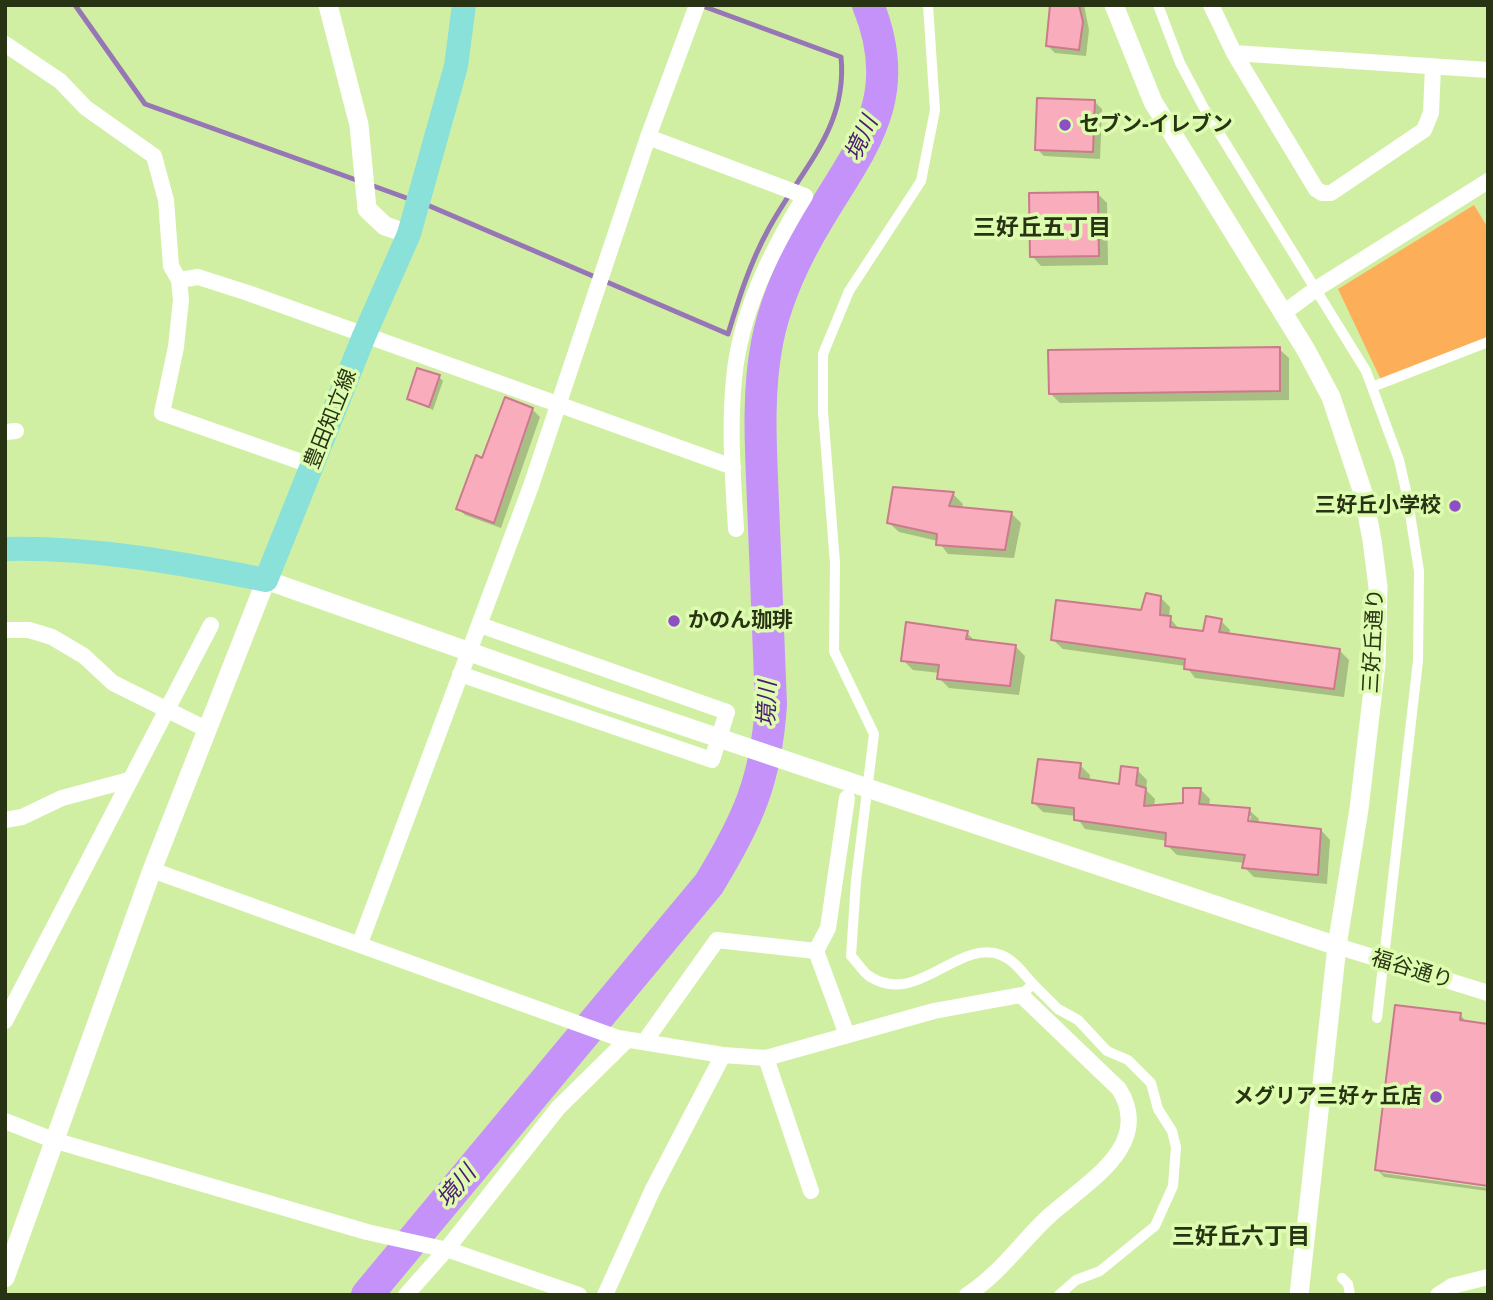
<!DOCTYPE html>
<html>
<head>
<meta charset="utf-8">
<style>
	body { margin:0 }
	#map { position:relative; width:1493px; height:1300px; overflow:hidden; background:#d1efa3; font-family:"Noto Sans",sans-serif }
	canvas { display:block }
	.frame { position:absolute; inset:0; border:7px solid #283314; pointer-events:none }
</style>
</head>
<body>
<div id="map">
<canvas width="1493" height="1300"></canvas>
<div class="frame"></div>
</div>
<script>
const g = document.querySelector('canvas').getContext('2d');
g.lineJoin = 'round';
function fillPath(path, color) {
  g.fillStyle = color;
  g.fill(path, 'evenodd');
}
function trace(path, color, width, dash) {
  g.strokeStyle = color;
  g.lineWidth = width;
  g.lineCap = dash ? 'butt' : 'round';
  g.setLineDash(dash || []);
  g.stroke(path);
}
function write(font, color, halo, rows, align = 'center') {
  g.font = font + ' "Noto Sans","Noto Sans JP",sans-serif';
  g.lineWidth = 7;
  g.setLineDash([]);
  g.textBaseline = 'middle';
  g.strokeStyle = halo;
  g.fillStyle = color;
  for (const [text, x, y, turn = 0] of rows) {
    g.save();
    g.translate(x, y);
    g.rotate((+turn || 0) * Math.PI / 180);
    g.textAlign = isNaN(turn) ? turn : align;
    if (halo) g.strokeText(text, 0, 0);
    g.fillText(text, 0, 0);
    g.restore();
  }
}
fillPath(new Path2D(`
	M 1474,205 L 1488,228 L 1488,337 L 1382,382 L 1338,289 Z`), '#fdae58');
fillPath(new Path2D(`
	M 1051,5 L 1084,5 L 1089,30 L 1086,56 L 1055,53 L 1048,46 Z
	M 1095,102 L 1102,109 L 1100,159 L 1044,156 L 1037,149 Z
	M 1097,193 L 1107,203 L 1108,265 L 1041,266 L 1032,256 Z
	M 1279,349 L 1289,358 L 1289,400 L 1060,403 L 1050,393 Z
	M 439,377 L 443,381 L 433,410 L 409,399 Z
	M 506,400 L 533,410 L 540,417 L 501,528 L 465,515 L 458,508 L 483,460 Z
	M 894,488 L 953,494 L 963,504 L 961,509 L 1011,513 L 1021,523 L 1014,558 L 948,554 L 938,541 L 899,532 L 889,523 Z
	M 1160,597 L 1170,607 L 1169,617 L 1180,630 L 1205,633 L 1221,621 L 1230,630 L 1229,635 L 1339,650 L 1349,660 L 1344,697 L 1195,678 L 1186,666 L 1063,649 L 1053,640 L 1143,612 Z
	M 967,633 L 976,642 L 1015,646 L 1025,656 L 1019,695 L 949,688 L 939,678 L 940,673 L 913,670 L 903,660 Z
	M 1080,765 L 1090,775 L 1089,782 L 1121,786 L 1137,770 L 1147,780 L 1146,790 L 1155,799 L 1154,807 L 1184,805 L 1200,789 L 1210,799 L 1209,806 L 1249,810 L 1259,819 L 1258,824 L 1321,830 L 1330,840 L 1327,884 L 1254,877 L 1244,867 L 1245,863 L 1177,855 L 1167,845 L 1168,841 L 1085,829 L 1076,816 L 1043,812 L 1033,802 ZM 1247,816 L 1251,816 L 1248,830 Z
	M 1460,1015 L 1468,1023 L 1382,1173 L 1488,1188 L 1488,1191 L 1384,1177 L 1377,1169 Z`), '#0003');
trace(new Path2D(`
	M 75,5 L 145,104 L 359,181
	M 368,184 L 412,200
	M 425,204 L 728,334 C 739,298 750,263 768,230 C 800,170 848,129 841,57 L 700,5`), '#9676b5', 5);
trace(new Path2D(`
	M 367,1295 L 709,884 C 748,820 766,780 771,705 C 768,637 766,570 763,503 C 761,449 757,396 767,343 C 774,307 791,267 809,235 C 854,154 909,105 868,5`), '#c592fa', 32);
const building = new Path2D(`
	M 1050,5 L 1079,5 L 1083,22 L 1079,50 L 1046,46 Z
	M 1037,98 L 1095,100 L 1093,152 L 1035,150 Z
	M 1098,192 L 1099,256 L 1030,257 L 1029,193 Z
	M 1280,347 L 1280,391 L 1049,394 L 1048,350 Z
	M 417,368 L 440,375 L 429,407 L 407,399 Z
	M 505,397 L 533,408 L 494,523 L 456,509 L 476,455 L 482,458 Z
	M 893,487 L 954,492 L 949,506 L 1012,512 L 1005,550 L 936,545 L 937,534 L 887,523 Z
	M 1146,593 L 1161,596 L 1160,615 L 1171,616 L 1170,627 L 1203,631 L 1206,616 L 1222,619 L 1219,632 L 1340,649 L 1334,689 L 1184,669 L 1185,659 L 1051,640 L 1056,600 L 1141,610 Z
	M 906,622 L 968,631 L 966,639 L 1016,645 L 1010,686 L 937,679 L 939,665 L 901,661 Z
	M 1038,759 L 1081,763 L 1079,778 L 1119,784 L 1121,766 L 1138,768 L 1136,785 L 1146,788 L 1144,806 L 1183,803 L 1183,788 L 1201,788 L 1199,804 L 1250,808 L 1248,821 L 1321,829 L 1318,875 L 1242,868 L 1245,855 L 1165,846 L 1166,833 L 1074,820 L 1074,808 L 1032,803 Z
	M 1395,1005 L 1461,1013 L 1460,1020 L 1488,1024 L 1488,1186 L 1375,1170 Z`);
fillPath(building, '#f9acbc');
trace(building, '#ca7a8c', 2);
trace(new Path2D(`
	M 928,5 L 935,110 L 921,181 L 849,291 L 823,354 L 823,412 L 835,563 L 834,651 L 874,734 L 856,881 L 851,956 C 857,962 863,972 869,976 C 916,1008 958,938 1001,955 C 1014,960 1024,974 1033,984 L 1021,995
	M 1158,5 L 1180,63 L 1205,110 L 1366,371 L 1399,460 L 1407,495 L 1419,571 L 1418,661 L 1377,1018
	M 1372,387 L 1488,342
	M 1033,984 L 1058,1009 L 1078,1020 L 1107,1051 L 1128,1060 L 1151,1083 L 1158,1109 L 1172,1131 L 1176,1147 L 1173,1186 L 1155,1226 L 1100,1271 L 1076,1280 L 1059,1295
	M 1342,1278 L 1348,1284 L 1350,1295`), '#fff', 10);
trace(new Path2D(`
	M 1211,5 L 1234,53 L 1316,189 L 1322,193 L 1331,193 L 1424,130 L 1431,113 L 1433,67
	M 5,44 L 60,81 L 86,108 L 154,156 L 166,200 L 171,266 L 179,280 L 181,300 L 176,347 L 162,413 L 313,466
	M 1234,53 L 1488,70
	M 648,137 L 805,196 C 771,251 740,313 734,379 C 729,429 733,479 736,529
	M 179,280 L 198,277 L 248,293 L 733,467
	M 1282,314 L 1316,289 L 1488,181
	M 5,432 L 16,431
	M 5,630 L 29,630 L 52,637 L 84,656 L 113,683 L 206,729
	M 460,674 L 712,760 L 727,712 L 480,625
	M 847,798 L 828,928 L 816,951 L 847,1035
	M 5,820 L 22,817 L 62,798 L 129,780
	M 152,870 L 618,1038 L 723,1055 L 766,1058 L 934,1011 L 1021,995 L 1119,1089 C 1155,1146 1084,1184 1049,1216 C 1021,1242 1000,1274 967,1295
	M 360,943 L 531,486 L 648,137 L 697,5
	M 1337,946 L 1488,993
	M 5,1021 L 211,625
	M 645,1041 L 717,940 L 816,951
	M 766,1058 L 811,1191
	M 5,1121 L 53,1140 L 367,1232 L 452,1251 L 579,1295
	M 406,1295 L 446,1250 L 558,1108 L 627,1040
	M 605,1295 L 653,1189 L 723,1055
	M 1438,1295 L 1452,1286 L 1488,1277`), '#fff', 16);
trace(new Path2D(`
	M 328,5 L 359,125 L 367,209 L 385,226 L 409,234
	M 1114,5 L 1153,102 L 1306,350 L 1331,397 L 1363,493 L 1372,540 L 1378,587 L 1376,664 L 1359,809 L 1337,946 L 1299,1295
	M 5,1278 L 152,870 L 266,580 L 603,699 L 1337,946`), '#fff', 19);
trace(new Path2D(`
	M 5,549 C 93,547 181,563 266,580 L 364,336 L 409,234 L 456,66 L 464,5`), '#89e1d9', 24);
for (const [x, y, r, color] of [
	[1065,125,7,"#8e4fc5"],
	[1455,506,7,"#8e4fc5"],
	[674,621,7,"#8e4fc5"],
	[1436,1097,7,"#8e4fc5"]
]) {
  const dot = new Path2D();
  dot.arc(x, y, r, 0, 2 * Math.PI);
  g.fillStyle = color;
  g.fill(dot);
  trace(dot, '#defcb0', 2.5);
}
write('bold 21px', '#283314', '#defcb0', [
	["セブン-イレブン",1079,125],
	["三好丘小学校",1441,506,"right"],
	["かのん珈琲",688,621],
	["メグリア三好ヶ丘店",1422,1097,"right"]
], 'left');
write('21px', '#283314', '#defcb0', [
	["豊田知立線",331,419,-68],
	["三好丘通り",1374,641,-87],
	["福谷通り",1412,970,17]
]);
write('italic 23px', '#4c1973', '#defcb0', [
	["境川",862,139,-65],
	["境川",768,704,-88],
	["境川",457,1187,-50]
]);
write('bold 23px', '#283314', '#defcb0', [
	["三好丘五丁目",1042,228],
	["三好丘六丁目",1241,1237]
]);
</script>
</body>
</html>
